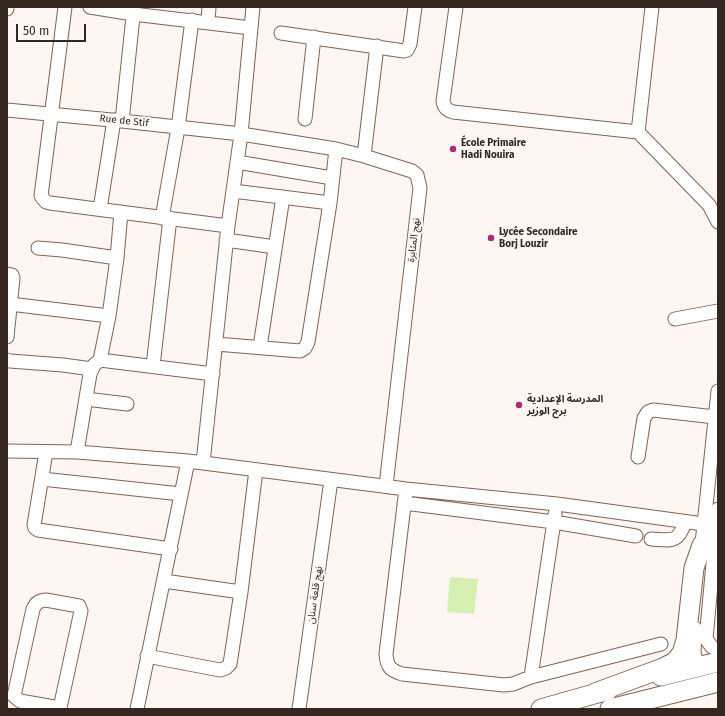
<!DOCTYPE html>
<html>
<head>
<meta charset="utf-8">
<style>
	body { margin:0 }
	#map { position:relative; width:725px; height:716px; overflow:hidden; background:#fdf6f2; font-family:"Fira Sans",sans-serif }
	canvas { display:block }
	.frame { position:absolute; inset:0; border:8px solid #352720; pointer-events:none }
	.scale { position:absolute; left:16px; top:24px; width:70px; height:18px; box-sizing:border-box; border:2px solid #352720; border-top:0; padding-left:5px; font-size:12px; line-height:14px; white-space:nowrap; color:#352720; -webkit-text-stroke:3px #fdf6f2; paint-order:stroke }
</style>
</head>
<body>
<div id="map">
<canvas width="725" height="716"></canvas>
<div class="frame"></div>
<div class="scale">50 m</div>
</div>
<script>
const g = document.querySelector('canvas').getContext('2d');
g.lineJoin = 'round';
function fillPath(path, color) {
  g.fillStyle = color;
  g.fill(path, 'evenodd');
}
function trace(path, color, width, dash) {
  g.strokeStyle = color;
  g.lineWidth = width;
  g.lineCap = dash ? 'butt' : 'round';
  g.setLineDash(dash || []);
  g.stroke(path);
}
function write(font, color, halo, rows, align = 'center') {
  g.font = font + ' "Fira Sans","Noto Sans Arabic",sans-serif';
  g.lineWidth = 4;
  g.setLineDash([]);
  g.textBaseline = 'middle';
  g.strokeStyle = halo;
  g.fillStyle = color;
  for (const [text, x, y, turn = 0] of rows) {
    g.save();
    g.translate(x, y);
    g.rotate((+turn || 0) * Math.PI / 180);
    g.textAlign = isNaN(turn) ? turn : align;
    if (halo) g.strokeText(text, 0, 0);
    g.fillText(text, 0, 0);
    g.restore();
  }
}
fillPath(new Path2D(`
	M 450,577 L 478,579 L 474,614 L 447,612 Z`), '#d5f0b1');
const minor = new Path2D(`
	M 65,7 L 41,196 L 46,202 L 50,203 L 228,226
	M 90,7 L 133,14 L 251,28
	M 456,7 L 443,101 C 444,108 447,110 453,112 L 638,132
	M 652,7 L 638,132 L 709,205 L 718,222
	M 7,9 L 7,7
	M 208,22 L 209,7
	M 281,33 L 404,51 L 407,50 L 410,44 L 415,7
	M 7,110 L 122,121 L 241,134 L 336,149 L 364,156 L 412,171 L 417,175 L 420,188 L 386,486
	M 305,119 L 314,37
	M 122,121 L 134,7
	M 364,156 L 377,46
	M 237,162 L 332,178
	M 233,191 L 330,203
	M 100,209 L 114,120
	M 162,218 L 178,128 L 192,20
	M 226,240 L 275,247
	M 38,248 L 62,250 L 117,258
	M 7,274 L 12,275 L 13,278 L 7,337
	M 10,304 L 109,316
	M 675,319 L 718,311
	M 216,344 L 300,351 L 305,348 L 308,342 L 330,203 L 336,149
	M 260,347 L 283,197
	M 7,360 L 10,361 L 63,365 L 92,369
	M 100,360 L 213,374
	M 153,366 L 170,218
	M 86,399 L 127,404
	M 7,451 L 77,452 L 188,461 L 406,489 L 557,504 L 718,526
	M 46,452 L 34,525 L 35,528 L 38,530 L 171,549
	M 77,452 L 90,374 L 94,365 L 100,360 L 109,316 L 117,258 L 121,212
	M 638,457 L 644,418 L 648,412 L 653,410 L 715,417
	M 203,463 L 228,226 L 241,134 L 253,7
	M 42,479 L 181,494
	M 406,489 L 386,654 C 387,667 390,670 402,674 L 504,685 L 513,684 L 531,677 L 661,644
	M 404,503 L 554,522 L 636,536
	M 718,509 L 706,639 L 712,647 L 718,650
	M 651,539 C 671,540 678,544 685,522
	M 701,553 L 718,391
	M 164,581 L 241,592
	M 695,628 L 694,653 L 696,660
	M 147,656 L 220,670 L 226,668 L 230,664 L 241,592 L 256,470
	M 531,677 L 555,514
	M 59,709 L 60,708 L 81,611 L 79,606 L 46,600 C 38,601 36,603 33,609 L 14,696 L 20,701 L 60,708
	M 137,709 L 188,461
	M 299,709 L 331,480`);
const highway = new Path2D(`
	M 661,676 L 718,662
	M 595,693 L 663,668 L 675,662 L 682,653 L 686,640 L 694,568 L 702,545
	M 541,709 L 608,690
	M 610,709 L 718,682`);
trace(minor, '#836352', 15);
trace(highway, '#836352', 21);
trace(minor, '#fff', 13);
trace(highway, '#fff', 19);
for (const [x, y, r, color] of [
	[453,149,4,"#a82b7e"],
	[491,238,4,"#a82b7e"],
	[519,405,4,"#a82b7e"]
]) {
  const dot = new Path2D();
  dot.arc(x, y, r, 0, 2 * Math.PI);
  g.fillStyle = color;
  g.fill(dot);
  trace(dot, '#fdf6f2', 1.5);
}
write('10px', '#352720', '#fdf6f2', [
	["Rue de Stif",124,121,6],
	["نهج المثابرة",414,240,-83],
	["نهج قلعة سنان",315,595,-82]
]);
write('bold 10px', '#352720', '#fdf6f2', [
	["École Primaire",461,143],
	["Hadi Nouira",461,155],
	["Lycée Secondaire",499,232],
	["Borj Louzir",499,244],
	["المدرسة الإعدادية",527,399],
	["برج الوزير",527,411]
], 'left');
</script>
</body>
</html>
